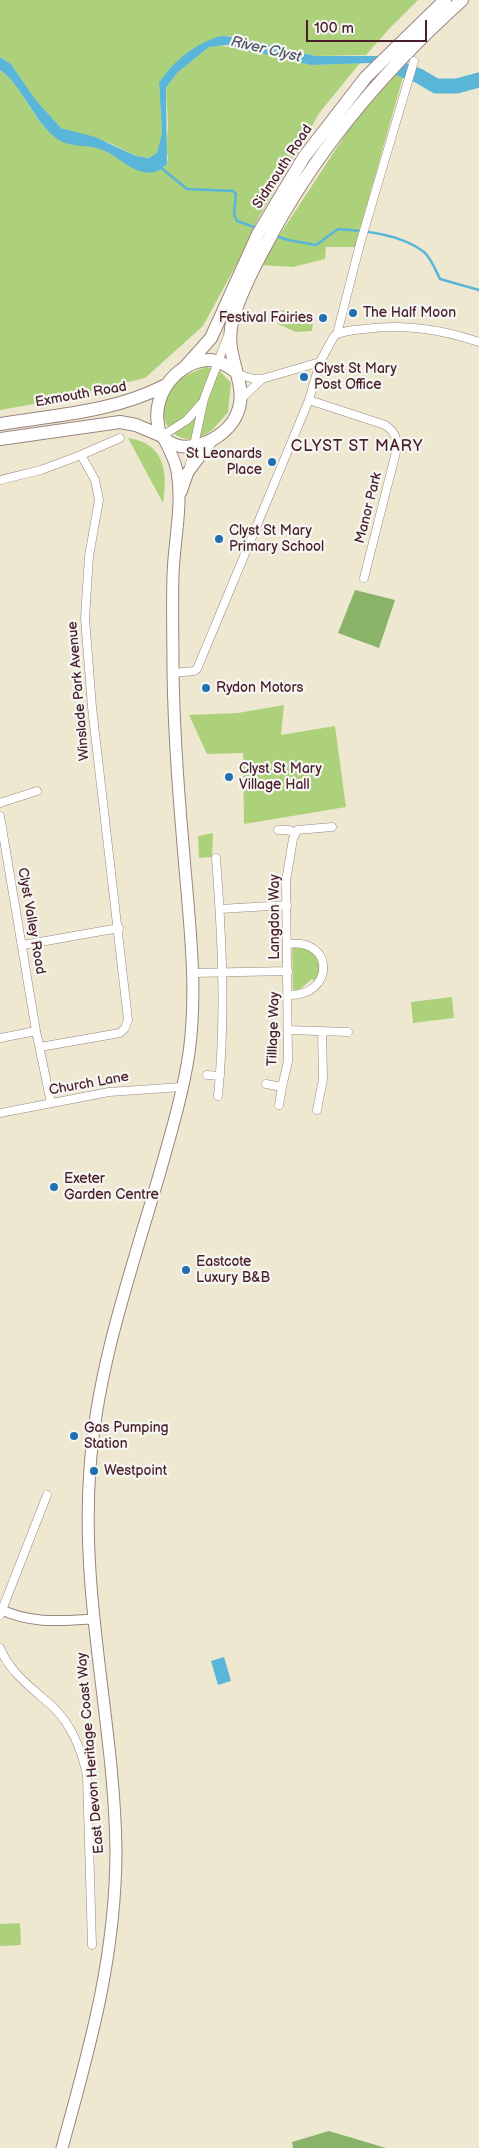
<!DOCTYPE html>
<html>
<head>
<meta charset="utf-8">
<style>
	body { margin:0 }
	#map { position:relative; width:479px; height:2148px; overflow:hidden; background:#efe8d1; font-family:"Balsamiq Sans",sans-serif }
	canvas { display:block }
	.scale { position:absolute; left:306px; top:20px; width:121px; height:22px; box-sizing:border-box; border:2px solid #4a1f2b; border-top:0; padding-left:6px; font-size:15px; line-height:18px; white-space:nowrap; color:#4a1f2b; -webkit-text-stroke:4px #f6f6f2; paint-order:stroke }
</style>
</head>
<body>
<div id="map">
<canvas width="479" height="2148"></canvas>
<div class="scale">100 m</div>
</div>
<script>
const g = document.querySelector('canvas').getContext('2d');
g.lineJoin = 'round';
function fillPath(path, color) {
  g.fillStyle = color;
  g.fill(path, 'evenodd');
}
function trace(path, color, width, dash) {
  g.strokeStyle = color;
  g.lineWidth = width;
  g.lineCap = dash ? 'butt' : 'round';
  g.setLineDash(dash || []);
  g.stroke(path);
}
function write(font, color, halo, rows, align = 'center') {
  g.font = font + ' "Balsamiq Sans",sans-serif';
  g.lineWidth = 4.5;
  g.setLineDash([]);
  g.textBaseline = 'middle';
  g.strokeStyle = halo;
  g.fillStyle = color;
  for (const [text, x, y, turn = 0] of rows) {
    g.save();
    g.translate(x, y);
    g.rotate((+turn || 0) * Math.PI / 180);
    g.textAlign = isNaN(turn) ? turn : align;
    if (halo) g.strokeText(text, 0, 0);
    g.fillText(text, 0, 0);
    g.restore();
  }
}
fillPath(new Path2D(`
	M 0,0 L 418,0 L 389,29 L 366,55 L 315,56 L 231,36 C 201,36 177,62 159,83 L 162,133 L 157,153 L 150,158 L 136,156 L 110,143 L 61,128 L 35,99 L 11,64 L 0,57 Z
	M 216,45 L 267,53 L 311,65 L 360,63 L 320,112 L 259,217 L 240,258 L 203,326 L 145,378 L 51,401 L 0,410 L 0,70 C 22,85 30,116 51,133 C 70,148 82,143 101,149 C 111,153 118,159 127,164 C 136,169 152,169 161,170 L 167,164 L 168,157 L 166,151 L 168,126 L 166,88 L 177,73 L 209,47 Z
	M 395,75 L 403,77 L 355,247 L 326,247 L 325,259 L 293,267 L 260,265 L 351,126 Z
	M 273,309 L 314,315 L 312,331 L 296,332 L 278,324 Z
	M 206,367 L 219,370 L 231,383 L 228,412 C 222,419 215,429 206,434 C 172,454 147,409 175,382 C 183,375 196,371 206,367 Z
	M 128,438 C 165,443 168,473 163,503 Z
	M 284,705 L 281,735 L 335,726 L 346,807 L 244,824 L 243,753 L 207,754 L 189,715 L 238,713 Z
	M 213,833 L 212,857 L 199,858 L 198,836 Z
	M 296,945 L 312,950 L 321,965 L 316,982 L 312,979 L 298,991 L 293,989 L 292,946 Z
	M 452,997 L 454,1018 L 413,1023 L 411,1002 Z
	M 20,1923 L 21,1945 L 0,1946 L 0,1924 Z`), '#add17a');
fillPath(new Path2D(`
	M 355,590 L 395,600 L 379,648 L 338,633 Z
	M 329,2131 L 386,2148 L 293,2148 L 292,2142 Z`), '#8ab36a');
fillPath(new Path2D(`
	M 221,36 L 237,37 L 315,56 L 378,56 L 371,63 L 311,65 L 227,45 L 209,47 L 177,73 L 166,88 L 167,164 C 160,171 154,174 143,172 C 127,169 116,154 100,149 C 85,144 69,148 56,138 C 34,122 22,85 0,70 L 0,57 L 11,64 L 35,99 L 61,128 L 95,137 L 136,156 L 149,158 L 157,153 L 162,133 L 159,83 C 172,62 197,42 221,36 Z
	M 224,1657 L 231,1681 L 218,1685 L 211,1661 Z`), '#5ab6d8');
trace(new Path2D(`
	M 160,167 L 187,189 L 233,191 L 236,194 L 234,214 L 237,221 L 257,228
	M 276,236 L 288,240 L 316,245 L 338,229 C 366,231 401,234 424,252 C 431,258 436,271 440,279 L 479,290`), '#5ab6d8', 2.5);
trace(new Path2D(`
	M 382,62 L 419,76 L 436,86 L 457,86 L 479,80`), '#5ab6d8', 15);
const minor = new Path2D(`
	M 337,334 L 360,244 L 414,61
	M 237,374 L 254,379 L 262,379 L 320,362
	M 241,399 L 262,379
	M 309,400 L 385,425 C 394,431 397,437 397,448 L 364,578
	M 162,436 L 187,420 L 202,403
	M 81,455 L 120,438
	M 189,468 L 204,399 L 229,333
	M 0,480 L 41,470 L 81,455 L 95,480 L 99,500 L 89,556 L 85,618 L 92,707 L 128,1020 L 125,1028 L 120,1033 L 40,1047
	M 173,673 L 194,671 L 197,669 L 309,400 L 320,362 L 334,336 C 343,330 354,330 364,329 C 405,324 440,329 479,342
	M 0,803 L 37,791
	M 0,816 L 36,1031 L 51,1103
	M 278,830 L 289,830 L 294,833
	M 216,858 C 222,937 226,1016 218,1096
	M 220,909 L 287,905
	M 288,944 C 336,938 334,997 288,995
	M 23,945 L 119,928
	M 194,973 L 288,971
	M 288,1030 L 348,1032
	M 0,1038 L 36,1031
	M 207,1075 L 220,1076
	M 266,1084 L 282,1087 L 279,1105
	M 282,1087 L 288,1061 L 286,881 L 293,839 L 297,830 L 332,827
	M 317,1110 L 323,1079 L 322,1031
	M 0,1113 L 109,1092 L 182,1087
	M 0,1615 L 47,1495
	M 0,1648 C 10,1673 33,1689 52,1706 C 72,1725 81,1749 87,1775 L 92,1945`);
const tertiary = new Path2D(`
	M 0,1609 C 30,1624 60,1621 93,1619`);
const primary = new Path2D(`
	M 181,492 L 188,472 L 212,440
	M 62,2148 C 90,2047 116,1956 116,1849 C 114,1721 80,1599 90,1468 C 97,1366 132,1269 160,1172 C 171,1133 183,1093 189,1053 C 197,995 191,938 186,880 C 180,810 174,741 173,671 C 173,639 172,607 173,575 C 174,541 183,505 177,471 C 175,460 169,449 164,439`);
const trunk = new Path2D(`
	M 186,366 L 211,338 L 258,234 L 304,157 L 366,77 L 445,0
	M 235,371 C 228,366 220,361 211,360 C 179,359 152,394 158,424 C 158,429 160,434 164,438 C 185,458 223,440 235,418 C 253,385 221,358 233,319 C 240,294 253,269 265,247 C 314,152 383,71 462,0
	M 0,424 C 56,415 113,412 164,386
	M 0,439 L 120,422 L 136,425 L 162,436`);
trace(minor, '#9c847e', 9);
trace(tertiary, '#9c847e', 11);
trace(primary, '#9c847e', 13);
trace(trunk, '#9c847e', 14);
trace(minor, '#fff', 8);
trace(tertiary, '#fff', 9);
trace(primary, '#fff', 11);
trace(trunk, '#fff', 12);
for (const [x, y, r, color] of [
	[353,313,5,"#1f6fb2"],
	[323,318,5,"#1f6fb2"],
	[304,377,5,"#1f6fb2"],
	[272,462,5,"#1f6fb2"],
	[219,539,5,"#1f6fb2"],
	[206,688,5,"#1f6fb2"],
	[229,777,5,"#1f6fb2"],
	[54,1187,5,"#1f6fb2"],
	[186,1270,5,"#1f6fb2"],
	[74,1436,5,"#1f6fb2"],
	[94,1471,5,"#1f6fb2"]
]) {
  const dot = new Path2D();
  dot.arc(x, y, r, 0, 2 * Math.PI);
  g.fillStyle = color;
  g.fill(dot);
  trace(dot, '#f6f6f2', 2);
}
write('14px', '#4a1f2b', '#f6f6f2', [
	["Sidmouth Road",283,167,-57],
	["Exmouth Road",81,395,-10],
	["Manor Park",369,508,-76],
	["Winslade Park Avenue",79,691,-95],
	["Langdon Way",275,917,-90],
	["Clyst Valley Road",31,921,80],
	["Tilllage Way",274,1029,-88],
	["Church Lane",89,1084,-10],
	["East Devon Heritage Coast Way",91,1753,-95]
]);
write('14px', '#4a1f2b', '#f6f6f2', [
	["The Half Moon",363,313],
	["Festival Fairies",313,318,"right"],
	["Clyst St Mary",314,369],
	["Post Office",314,385],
	["St Leonards",262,454,"right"],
	["Place",262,470,"right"],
	["Clyst St Mary",229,531],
	["Primary School",229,547],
	["Rydon Motors",216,688],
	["Clyst St Mary",239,769],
	["Village Hall",239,785],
	["Exeter",64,1179],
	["Garden Centre",64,1195],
	["Eastcote",196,1262],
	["Luxury B&B",196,1278],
	["Gas Pumping",84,1428],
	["Station",84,1444],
	["Westpoint",104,1471]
], 'left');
write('italic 15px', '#505468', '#f6f6f2', [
	["River Clyst",266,50,13]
]);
g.letterSpacing = '1px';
write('16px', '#4a1f2b', '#f6f6f2', [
	["CLYST ST MARY",357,447]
]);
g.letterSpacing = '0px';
</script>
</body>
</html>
